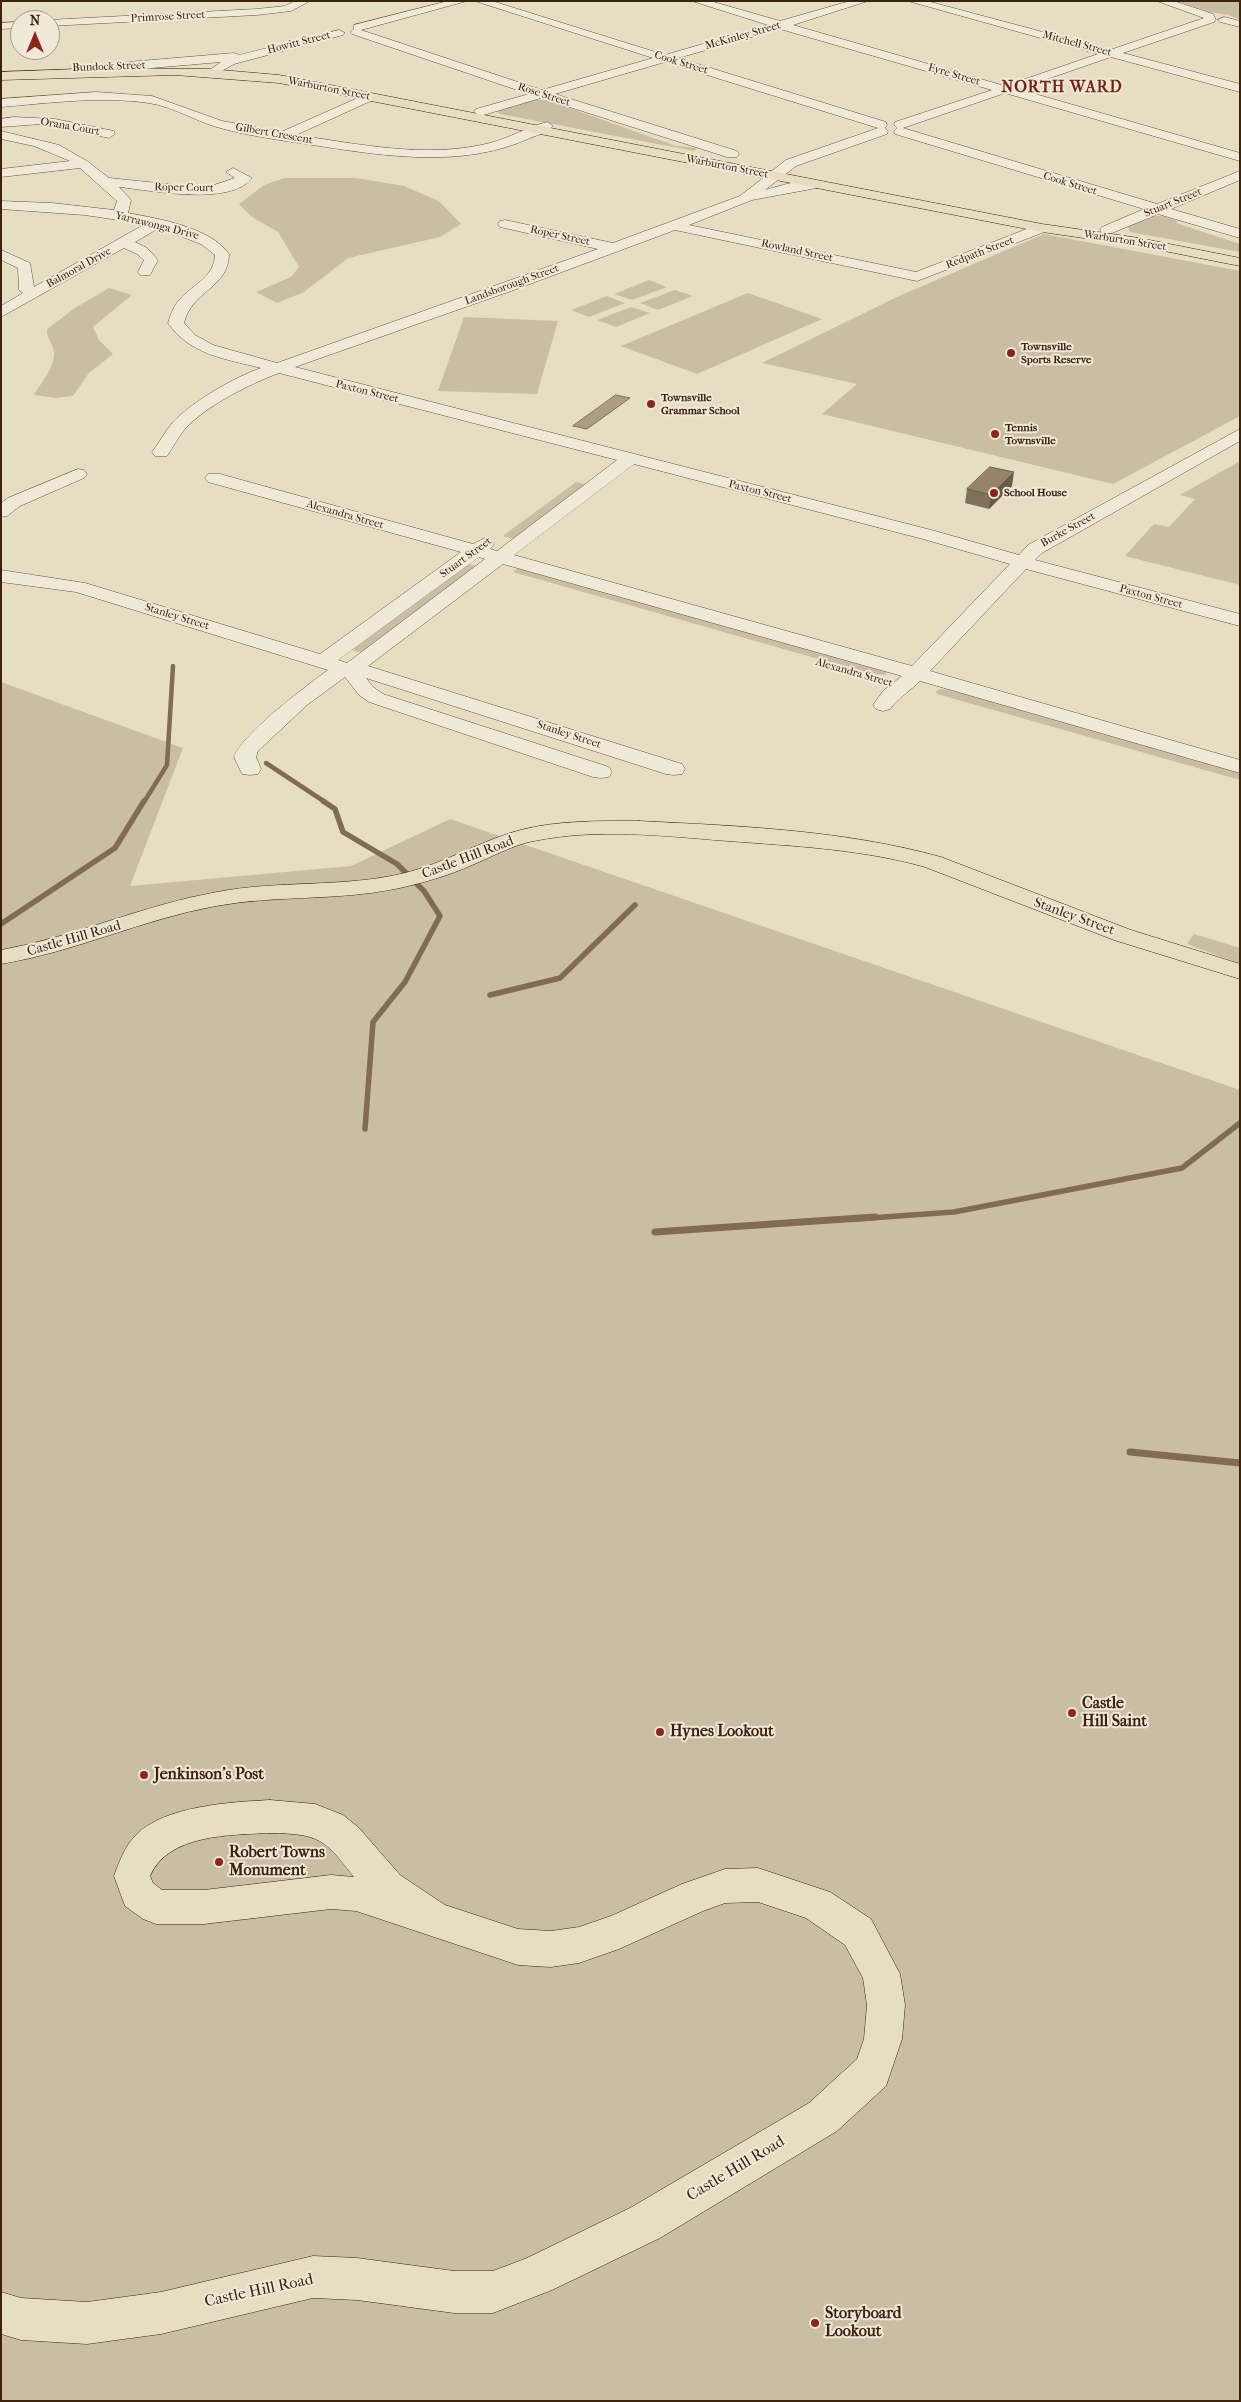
<!DOCTYPE html>
<html>
<head>
<meta charset="utf-8">
<style>
	body { margin:0 }
	#map { position:relative; width:1241px; height:2402px; overflow:hidden; background:#e6dec3; font-family:"IM FELL French Canon",serif }
	canvas { display:block }
	.frame { position:absolute; inset:0; border:2px solid #3e200e; pointer-events:none }
	.north { position:absolute; left:10px; top:10px; width:50px; height:50px; box-sizing:border-box; background:#efead8; border:1px solid #a89987; border-radius:50%; rotate:0deg; font-size:14px; font-weight:700; line-height:20px; text-align:center; color:#3e200e }
	.north::after { content:''; display:block; margin:auto; width:18px; height:22px; background:#8f2418; clip-path:polygon(50% 0,100% 100%,50% 72%,0 100%) }
</style>
</head>
<body>
<div id="map">
<canvas width="1241" height="2402"></canvas>
<div class="frame"></div>
<div class="north">N</div>
</div>
<script>
const g = document.querySelector('canvas').getContext('2d');
g.lineJoin = 'round';
function fillPath(path, color) {
  g.fillStyle = color;
  g.fill(path, 'evenodd');
}
function trace(path, color, width, dash) {
  g.strokeStyle = color;
  g.lineWidth = width;
  g.lineCap = dash ? 'butt' : 'round';
  g.setLineDash(dash || []);
  g.stroke(path);
}
function write(font, color, halo, rows, align = 'center') {
  g.font = font + ' "IM FELL French Canon",serif';
  g.lineWidth = 4;
  g.setLineDash([]);
  g.textBaseline = 'middle';
  g.strokeStyle = halo;
  g.fillStyle = color;
  for (const [text, x, y, turn = 0] of rows) {
    g.save();
    g.translate(x, y);
    g.rotate((+turn || 0) * Math.PI / 180);
    g.textAlign = isNaN(turn) ? turn : align;
    if (halo) g.strokeText(text, 0, 0);
    g.fillText(text, 0, 0);
    g.restore();
  }
}
fillPath(new Path2D(`
	M 1177,1 L 1240,2 L 1240,20 L 1229,15 L 1209,12 Z
	M 532,100 L 547,100 L 676,146 L 697,148 L 694,151 L 500,114 L 497,111 Z
	M 284,178 L 356,178 L 404,186 L 439,201 L 461,224 L 440,237 L 348,258 L 304,292 L 277,303 L 256,292 L 291,277 L 299,267 L 278,232 L 252,217 L 239,204 L 264,185 Z
	M 1152,216 L 1162,216 L 1178,221 L 1176,223 L 1240,244 L 1240,252 L 1130,232 L 1128,227 Z
	M 1044,234 L 1240,271 L 1240,416 L 1113,484 L 822,414 L 857,384 L 762,363 L 899,296 Z
	M 649,280 L 667,287 L 632,300 L 614,294 Z
	M 109,288 L 132,295 L 93,327 L 99,340 L 113,354 L 89,373 L 73,396 L 55,398 L 34,395 C 41,383 55,367 54,352 C 53,344 46,338 47,329 L 75,308 Z
	M 675,290 L 693,296 L 658,310 L 640,303 Z
	M 748,293 L 822,319 L 697,374 L 621,346 Z
	M 607,296 L 625,303 L 589,317 L 571,310 Z
	M 631,307 L 650,313 L 616,327 L 597,320 Z
	M 464,317 L 558,321 L 537,394 L 438,391 Z
	M 1240,461 L 1240,585 L 1125,556 L 1154,524 L 1169,527 L 1195,499 L 1180,495 Z
	M 576,482 L 589,485 L 516,539 L 504,537 L 504,535 Z
	M 468,564 L 475,566 L 367,651 L 357,652 L 351,649 Z
	M 521,566 L 887,672 L 885,675 L 871,674 L 513,572 Z
	M 1,682 L 183,748 L 130,886 L 351,866 L 450,819 L 1240,1090 L 1240,2401 L 1,2401 Z
	M 940,689 L 954,690 L 1240,772 L 1240,780 L 937,694 L 936,691 Z
	M 1194,934 L 1240,948 L 1240,964 L 1187,944 Z`), '#c9bea4');
const water = new Path2D(`
	M 616,395 L 630,398 L 587,429 L 573,426 Z`);
fillPath(water, '#ad9d85');
trace(water, '#816b55', 1);
trace(new Path2D(`
	M 266,763 L 325,802
	M 144,802 L 167,765 L 173,666`), '#816b55', 4.5);
trace(new Path2D(`
	M 323,801 L 335,809 L 343,832 L 397,864 L 424,891 L 440,916 L 405,982 L 373,1022 L 365,1129
	M 1,924 L 115,848 L 144,801
	M 490,995 L 560,978 L 635,905
	M 856,1219 L 954,1212 L 1182,1168 L 1240,1123`), '#816b55', 5.5);
trace(new Path2D(`
	M 655,1232 L 875,1217
	M 1130,1452 L 1240,1463`), '#816b55', 7);
const minor = new Path2D(`
	M 295,1 L 310,1 L 291,11 L 257,15 L 50,26 L 48,20 L 257,9 L 285,6 Z
	M 448,1 L 467,1 L 361,30 L 542,90 L 653,58 L 475,1 L 492,1 L 665,55 L 768,25 L 692,1 L 710,1 L 780,21 L 850,1 L 868,1 L 793,25 L 1005,86 L 1098,54 L 908,1 L 927,1 L 1110,50 L 1204,18 L 1157,1 L 1174,1 L 1213,14 L 1216,20 L 1214,22 L 1123,53 L 1240,84 L 1240,92 L 1111,57 L 1018,89 L 1240,153 L 1240,161 L 1005,93 L 903,128 L 1157,204 L 1240,171 L 1240,180 L 1171,209 L 1240,229 L 1240,238 L 1158,214 L 1112,233 L 1102,233 L 1100,230 L 1102,227 L 1144,209 L 895,134 L 894,131 L 897,128 L 894,125 L 895,122 L 992,90 L 780,29 L 678,58 L 886,122 L 887,125 L 885,128 L 888,131 L 887,134 L 796,166 L 765,190 C 777,187 815,174 824,184 L 822,187 L 752,200 L 689,225 L 916,272 L 1037,225 L 1047,225 L 1049,228 L 1047,231 L 917,281 L 675,230 L 511,291 L 295,367 L 935,531 L 1019,555 L 1028,545 L 1240,429 L 1240,441 L 1042,553 L 1035,560 L 1240,614 L 1240,626 L 1026,569 L 930,671 L 1240,760 L 1240,773 L 920,681 C 910,691 898,698 890,709 L 883,711 L 876,709 L 873,705 L 883,691 L 902,676 L 503,564 L 368,666 L 682,764 L 685,769 L 682,774 L 674,775 L 666,774 L 366,678 L 373,687 L 383,694 L 609,767 L 612,772 L 609,777 L 601,778 L 593,777 L 369,702 L 359,695 L 345,677 L 307,705 L 258,751 L 256,757 L 261,769 L 258,774 L 250,775 L 242,774 L 234,757 C 244,732 305,687 328,670 L 76,592 L 1,582 L 1,570 L 85,583 L 320,654 L 461,552 L 208,482 L 205,478 L 208,474 L 220,474 L 473,544 L 485,538 L 492,540 L 494,544 L 490,549 L 497,551 L 617,460 L 279,373 C 250,384 205,406 184,430 C 178,438 173,447 167,456 L 155,456 L 152,452 C 159,443 165,432 172,423 C 193,401 233,378 261,368 C 226,359 190,355 168,323 C 171,313 174,305 181,298 C 194,284 214,277 215,255 L 201,244 L 159,228 L 135,242 L 147,248 L 158,260 L 150,275 L 140,275 L 138,272 L 144,260 L 137,254 L 124,248 L 1,317 L 1,306 L 23,293 L 19,290 L 18,268 L 1,260 L 1,250 L 30,263 L 34,287 L 145,224 L 85,215 L 1,209 L 1,201 L 52,203 L 114,210 L 117,201 L 80,168 L 1,177 L 1,169 L 70,161 L 34,146 L 1,139 L 1,131 L 59,145 L 87,161 L 109,178 L 197,187 L 214,185 L 235,178 L 226,172 L 233,168 L 252,178 C 230,207 150,190 119,187 L 131,200 L 128,213 C 159,219 210,227 229,254 C 229,288 192,290 184,323 L 195,335 L 213,345 L 277,363 L 598,249 L 500,227 L 498,224 L 500,221 L 505,220 L 613,243 L 740,196 L 786,160 L 878,128 L 665,62 L 555,94 L 737,151 L 739,154 L 737,157 L 727,157 L 541,98 L 480,116 L 474,112 L 476,109 L 529,94 L 352,34 L 350,32 L 354,29 L 354,25 ZM 634,464 L 923,539 L 1010,564 L 912,666 L 514,555 ZM 479,557 L 485,559 L 347,663 L 338,660 Z
	M 1224,17 L 1240,21 L 1240,27 L 1220,22 L 1218,20 Z
	M 20,22 L 20,28 L 1,29 L 1,23 Z
	M 339,30 L 345,33 L 343,35 L 234,64 L 213,76 L 207,72 L 221,62 L 128,70 L 122,66 L 128,62 L 234,53 L 239,55 Z
	M 96,92 L 152,96 L 222,121 L 281,132 L 369,93 L 375,97 L 373,100 L 296,135 C 359,144 427,159 490,143 C 510,138 527,127 547,122 L 553,126 C 548,132 538,135 530,138 C 461,170 378,155 306,144 C 279,140 251,136 224,129 C 198,123 175,107 149,103 C 100,96 50,103 1,107 L 1,99 Z
	M 14,117 L 55,119 L 114,131 L 115,134 L 109,138 L 41,124 L 1,127 L 1,119 Z
	M 78,469 L 84,470 L 87,474 L 84,478 L 20,506 L 7,516 L 1,517 L 1,503 L 8,498 Z`);
const major = new Path2D(`
	M 105,68 L 209,69 L 279,75 L 1042,224 L 1139,238 L 1240,258 L 1240,266 L 1139,246 L 1042,232 L 279,83 L 175,75 L 1,80 L 1,72 Z
	M 639,821 C 740,826 843,830 941,857 L 1131,930 L 1240,964 L 1240,979 L 1114,940 L 925,867 C 861,849 794,846 728,841 C 664,836 597,828 534,841 C 512,845 492,857 472,865 C 448,876 422,883 395,889 C 336,901 275,895 216,906 C 143,919 75,952 1,964 L 1,950 C 75,937 143,905 217,892 C 279,880 343,888 405,873 C 441,864 472,846 507,834 C 549,820 595,821 639,821 Z
	M 270,1800 L 315,1804 L 343,1815 L 359,1828 L 400,1875 L 445,1905 L 518,1929 L 551,1931 L 579,1927 L 611,1916 L 682,1884 L 725,1869 L 758,1868 L 830,1892 L 871,1919 L 900,1974 L 905,2005 L 902,2039 L 886,2086 L 837,2131 L 660,2238 L 552,2290 L 493,2313 L 454,2313 L 357,2300 L 313,2298 L 161,2334 L 87,2344 L 21,2340 L 1,2334 L 1,2292 L 21,2298 L 87,2302 L 161,2292 L 313,2256 L 357,2258 L 454,2271 L 493,2271 L 527,2258 L 630,2208 L 809,2103 L 857,2059 L 864,2039 L 867,2005 L 863,1978 L 845,1945 L 806,1918 L 758,1902 L 725,1903 L 703,1911 L 619,1949 L 579,1963 L 551,1967 L 518,1965 L 356,1911 L 331,1909 L 204,1924 L 156,1924 L 143,1919 L 125,1906 L 114,1876 C 119,1862 125,1846 136,1835 C 164,1806 231,1802 270,1800 ZM 270,1833 C 319,1834 324,1838 354,1877 L 331,1875 L 204,1890 L 162,1890 L 153,1883 L 150,1876 C 168,1834 231,1835 270,1833 Z`);
trace(minor, '#68503b', 1);
trace(major, '#3e200e', 1);
fillPath(minor, '#efead8');
fillPath(major, '#e6dec3');
fillPath(new Path2D(`
	M 1012,486 L 989,509 L 965,503 L 967,489 Z`), '#80715d');
fillPath(new Path2D(`
	M 1014,472 L 1012,486 L 989,509 L 991,495 Z`), '#685c4c');
const building = new Path2D(`
	M 990,467 L 1014,472 L 991,495 L 967,489 Z`);
fillPath(building, '#95836c');
trace(building, '#685c4c', 1);
for (const [x, y, r, color] of [
	[1011,353,5,"#8f2418"],
	[651,404,5,"#8f2418"],
	[995,434,5,"#8f2418"],
	[994,493,5,"#8f2418"],
	[1072,1713,5,"#8f2418"],
	[660,1732,5,"#8f2418"],
	[144,1775,5,"#8f2418"],
	[219,1862,5,"#8f2418"],
	[815,2323,5,"#8f2418"]
]) {
  const dot = new Path2D();
  dot.arc(x, y, r, 0, 2 * Math.PI);
  g.fillStyle = color;
  g.fill(dot);
  trace(dot, '#efead8', 2);
}
write('11px', '#3e200e', '#efead8', [
	["Primrose Street",168,17,-3],
	["McKinley Street",743,36,-16],
	["Howitt Street",299,43,-14],
	["Mitchell Street",1077,44,15],
	["Cook Street",681,63,17],
	["Bundock Street",109,67,-2],
	["Eyre Street",954,75,16],
	["Warburton Street",329,89,11],
	["Rose Street",544,95,18],
	["Orana Court",70,127,10],
	["Gilbert Crescent",274,134,10],
	["Warburton Street",727,167,11],
	["Cook Street",1070,184,17],
	["Roper Court",184,188,1],
	["Stuart Street",1173,203,-22],
	["Yarrawonga Drive",157,226,14],
	["Roper Street",560,236,12],
	["Warburton Street",1125,241,9],
	["Rowland Street",797,251,12],
	["Redpath Street",980,253,-21],
	["Balmoral Drive",79,268,-29],
	["Landsborough Street",512,285,-20],
	["Paxton Street",367,392,14],
	["Paxton Street",760,492,14],
	["Alexandra Street",345,515,16],
	["Burke Street",1068,530,-29],
	["Stuart Street",466,558,-36],
	["Paxton Street",1151,597,15],
	["Stanley Street",177,617,17],
	["Alexandra Street",854,673,16],
	["Stanley Street",569,735,18]
]);
write('bold 11px', '#3e200e', '#efead8', [
	["Townsville",1021,347],
	["Sports Reserve",1021,360],
	["Townsville",661,398],
	["Grammar School",661,411],
	["Tennis",1005,428],
	["Townsville",1005,441],
	["School House",1004,493]
], 'left');
write('14px', '#3e200e', '#efead8', [
	["Castle Hill Road",468,858,-21],
	["Stanley Street",1074,917,20],
	["Castle Hill Road",74,939,-16]
]);
g.letterSpacing = '1px';
write('bold 16px', '#7a1f14', '#efead8', [
	["NORTH WARD",1062,88]
]);
g.letterSpacing = '0px';
write('bold 16px', '#3e200e', '#efead8', [
	["Castle",1082,1704],
	["Hill Saint",1082,1722],
	["Hynes Lookout",670,1732],
	["Jenkinson's Post",154,1775],
	["Robert Towns",229,1853],
	["Monument",229,1871],
	["Storyboard",825,2314],
	["Lookout",825,2332]
], 'left');
write('16px', '#3e200e', '#efead8', [
	["Castle Hill Road",736,2169,-31],
	["Castle Hill Road",259,2291,-12]
]);
</script>
</body>
</html>
